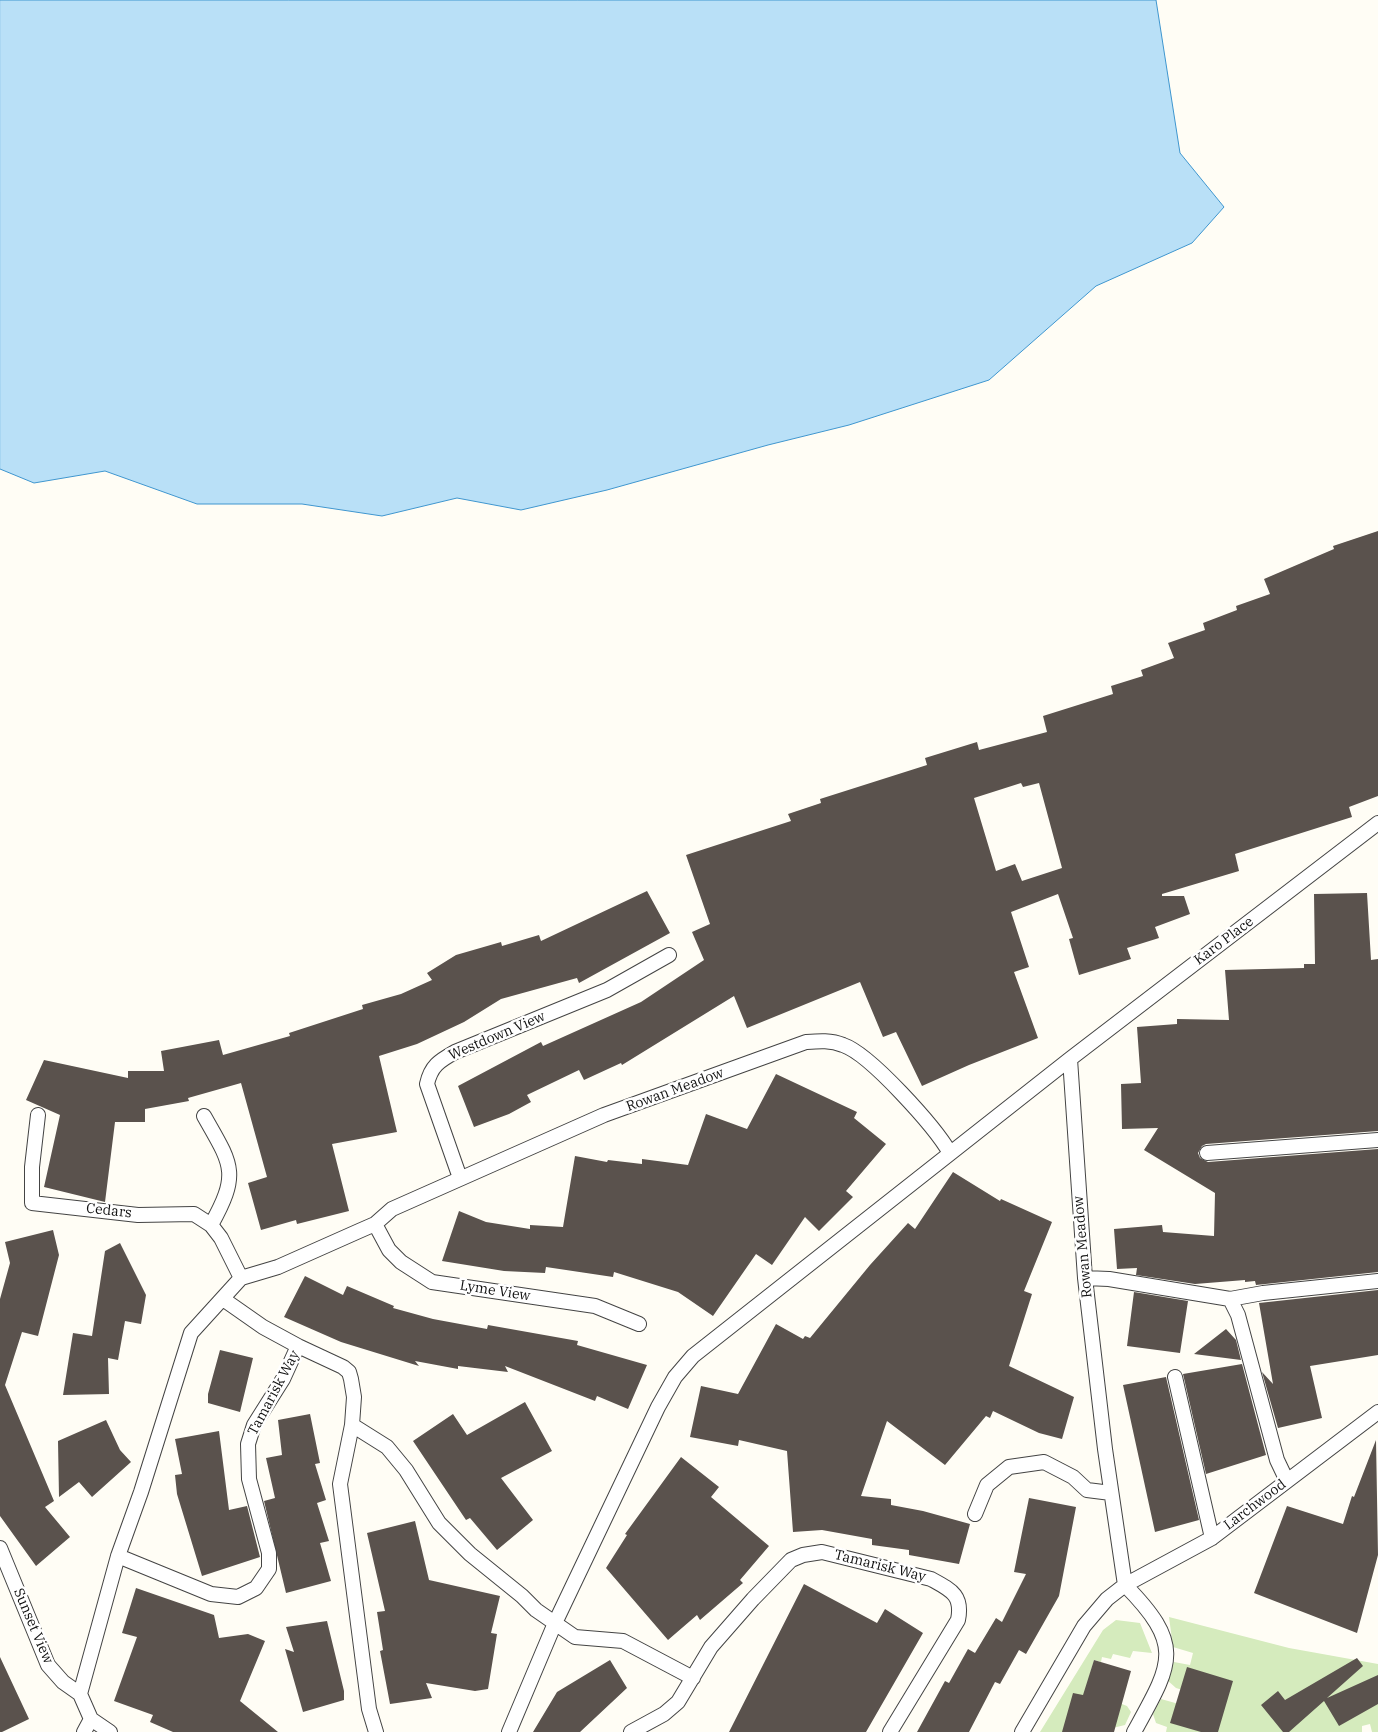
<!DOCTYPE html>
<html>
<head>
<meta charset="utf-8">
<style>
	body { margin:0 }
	canvas { display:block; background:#fffdf5 }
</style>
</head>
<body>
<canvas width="1378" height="1732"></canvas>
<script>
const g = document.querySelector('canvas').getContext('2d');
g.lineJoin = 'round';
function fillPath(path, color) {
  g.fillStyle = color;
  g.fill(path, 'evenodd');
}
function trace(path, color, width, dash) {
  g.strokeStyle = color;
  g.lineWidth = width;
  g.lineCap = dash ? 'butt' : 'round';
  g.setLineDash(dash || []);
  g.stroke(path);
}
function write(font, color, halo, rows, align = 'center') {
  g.font = font + ' "IBM Plex Serif",serif';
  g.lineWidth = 5;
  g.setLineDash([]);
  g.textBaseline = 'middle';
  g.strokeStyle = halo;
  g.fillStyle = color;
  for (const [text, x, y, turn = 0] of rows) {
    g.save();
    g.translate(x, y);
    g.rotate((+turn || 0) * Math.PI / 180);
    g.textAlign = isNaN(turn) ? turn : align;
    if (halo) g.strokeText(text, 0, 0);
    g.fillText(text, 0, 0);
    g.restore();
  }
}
fillPath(new Path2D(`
	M 1169,1617 L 1289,1648 L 1378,1664 L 1378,1732 L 1372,1732 L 1370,1724 L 1362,1726 L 1362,1732 L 1166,1732 L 1167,1727 L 1156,1723 L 1153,1714 L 1161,1699 L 1186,1706 L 1189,1692 L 1176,1688 L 1167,1680 L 1174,1662 L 1190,1665 L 1193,1653 L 1173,1647 Z
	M 1116,1620 L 1140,1623 L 1152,1653 L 1133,1651 L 1130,1658 L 1113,1654 L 1111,1659 L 1102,1657 L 1101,1662 L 1094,1660 L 1089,1677 L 1114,1701 L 1127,1706 L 1131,1712 L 1125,1725 L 1096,1732 L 1040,1732 L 1103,1630 Z`), '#d5ebbd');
const water = new Path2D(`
	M 0,0 L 1156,0 L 1180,153 L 1224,207 L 1192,243 L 1096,286 L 989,380 L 849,425 L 768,445 L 607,490 L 521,510 L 457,498 L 382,516 L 302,504 L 197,504 L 105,471 L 34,483 L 0,469 Z`);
fillPath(water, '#b9e0f7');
trace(water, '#3f96cf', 1);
fillPath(new Path2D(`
	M 1378,531 L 1378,796 L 1349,807 L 1352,817 L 1235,854 L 1239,871 L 1162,894 L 1162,896 L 1184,896 L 1190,914 L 1155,927 L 1159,938 L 1127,948 L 1131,959 L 1079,975 L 1069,939 L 1073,938 L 1058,894 L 1011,912 L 1029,967 L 1014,972 L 1038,1038 L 969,1065 L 922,1086 L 896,1032 L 883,1037 L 860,982 L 747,1028 L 734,996 L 622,1065 L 621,1063 L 584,1080 L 579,1070 L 527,1095 L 531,1102 L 509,1114 L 474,1127 L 458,1086 L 541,1042 L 543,1046 L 641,1002 L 704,960 L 692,932 L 710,924 L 686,855 L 791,821 L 788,814 L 821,803 L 820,799 L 927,765 L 925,758 L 977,742 L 979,750 L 1047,732 L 1043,716 L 1113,694 L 1111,686 L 1143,676 L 1141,670 L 1174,658 L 1168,643 L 1205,630 L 1203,623 L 1237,610 L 1236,606 L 1270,594 L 1264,579 L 1334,549 L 1333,546 ZM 1021,783 L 1023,787 L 1039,783 L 1062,868 L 1022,881 L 1015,864 L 996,871 L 974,798 Z
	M 647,891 L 670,933 L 579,983 L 577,978 L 501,999 L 464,1022 L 417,1044 L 379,1056 L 397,1132 L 332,1144 L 349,1211 L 297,1224 L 296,1220 L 261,1230 L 248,1183 L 267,1177 L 241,1083 L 188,1098 L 189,1101 L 145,1109 L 145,1122 L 115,1122 L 105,1202 L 44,1187 L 60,1115 L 26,1100 L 44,1060 L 128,1078 L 128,1071 L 164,1071 L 161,1051 L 219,1040 L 223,1055 L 290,1036 L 289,1033 L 363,1009 L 362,1005 L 401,994 L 432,980 L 427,973 L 456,955 L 501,942 L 502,946 L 539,935 L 541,941 Z
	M 1367,893 L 1371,960 L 1378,959 L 1378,1131 L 1206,1144 L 1202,1146 L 1198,1153 L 1200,1158 L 1208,1162 L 1378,1149 L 1378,1272 L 1256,1285 L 1255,1281 L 1245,1282 L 1245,1280 L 1195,1284 L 1136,1275 L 1137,1268 L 1117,1269 L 1114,1229 L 1162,1225 L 1163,1232 L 1214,1236 L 1215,1193 L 1144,1150 L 1158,1128 L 1122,1129 L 1121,1084 L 1141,1083 L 1137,1027 L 1177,1024 L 1177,1019 L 1229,1020 L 1225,970 L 1304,968 L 1304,964 L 1315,964 L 1314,894 Z
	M 776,1074 L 857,1112 L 854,1118 L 886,1144 L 846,1191 L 853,1197 L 819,1231 L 805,1217 L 772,1265 L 756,1254 L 713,1316 L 678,1292 L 614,1272 L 613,1277 L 546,1267 L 545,1273 L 504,1271 L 442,1261 L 459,1211 L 486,1222 L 530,1229 L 530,1225 L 563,1227 L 575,1156 L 607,1162 L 608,1160 L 642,1164 L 642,1159 L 688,1165 L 706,1114 L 747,1129 Z
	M 953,1172 L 1000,1201 L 1001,1199 L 1052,1222 L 1024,1291 L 1032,1294 L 1009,1366 L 1074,1397 L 1062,1439 L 1039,1433 L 993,1411 L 990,1418 L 986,1416 L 945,1465 L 887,1421 L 861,1496 L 891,1499 L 891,1505 L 923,1511 L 970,1524 L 959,1564 L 909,1555 L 909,1550 L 872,1545 L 872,1539 L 822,1530 L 793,1532 L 787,1451 L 739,1440 L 738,1446 L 690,1437 L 701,1386 L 738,1394 L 776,1324 L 803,1339 L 805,1336 L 810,1338 L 870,1265 L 908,1223 L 915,1229 Z
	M 53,1230 L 59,1255 L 38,1336 L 22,1332 L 5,1385 L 54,1501 L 45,1507 L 70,1537 L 36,1566 L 0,1516 L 0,1299 L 10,1263 L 5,1242 Z
	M 120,1243 L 146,1295 L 141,1324 L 125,1321 L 118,1360 L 108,1358 L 109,1394 L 63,1395 L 73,1333 L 92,1336 L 105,1251 Z
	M 305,1276 L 343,1295 L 347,1286 L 394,1306 L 393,1308 L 433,1319 L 487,1329 L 488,1325 L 578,1341 L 577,1345 L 647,1365 L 628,1409 L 597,1396 L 595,1401 L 505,1366 L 508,1372 L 458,1366 L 458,1369 L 415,1361 L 419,1366 L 341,1342 L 284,1317 Z
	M 1378,1290 L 1378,1355 L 1310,1366 L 1322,1418 L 1278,1428 L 1262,1372 L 1273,1384 L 1259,1303 Z
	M 1134,1292 L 1188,1301 L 1180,1353 L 1127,1346 Z
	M 1226,1329 L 1236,1340 L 1241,1360 L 1194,1354 Z
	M 220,1350 L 253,1358 L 240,1412 L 208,1403 L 208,1394 Z
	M 1242,1364 L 1266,1455 L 1206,1474 L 1183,1374 Z
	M 1166,1377 L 1199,1520 L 1155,1532 L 1123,1385 Z
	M 525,1402 L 552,1451 L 501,1478 L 533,1520 L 497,1550 L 470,1518 L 466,1520 L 413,1441 L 453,1414 L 467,1435 Z
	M 310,1414 L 320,1463 L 315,1464 L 326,1500 L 317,1503 L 329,1541 L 320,1543 L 331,1581 L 286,1593 L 264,1501 L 275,1498 L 266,1458 L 282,1455 L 278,1420 Z
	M 106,1420 L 120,1450 L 131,1462 L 92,1497 L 79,1482 L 59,1497 L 58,1441 Z
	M 219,1431 L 229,1510 L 247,1506 L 260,1557 L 202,1576 L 177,1494 L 175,1475 L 182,1474 L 175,1439 Z
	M 1376,1440 L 1378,1555 L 1357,1633 L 1254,1593 L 1287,1506 L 1343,1524 L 1352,1496 L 1354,1497 Z
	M 681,1457 L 719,1487 L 711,1497 L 769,1546 L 740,1580 L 743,1583 L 700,1620 L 697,1615 L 668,1640 L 606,1568 L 627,1535 L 625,1534 Z
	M 1029,1498 L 1076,1507 L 1059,1596 L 1026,1654 L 1019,1650 L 1000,1684 L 995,1682 L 969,1732 L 917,1732 L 945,1681 L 949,1683 L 968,1649 L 975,1653 L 996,1618 L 1002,1622 L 1026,1574 L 1014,1572 Z
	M 415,1521 L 429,1580 L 500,1596 L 491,1633 L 497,1634 L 488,1689 L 475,1691 L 426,1683 L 432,1698 L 390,1704 L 380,1651 L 383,1650 L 377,1612 L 385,1611 L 367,1533 Z
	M 804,1584 L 877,1623 L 885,1609 L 923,1633 L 866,1732 L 729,1732 Z
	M 136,1588 L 214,1615 L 219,1638 L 248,1634 L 265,1641 L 240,1701 L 278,1732 L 173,1732 L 150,1722 L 153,1715 L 114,1701 L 137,1637 L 122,1633 Z
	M 327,1621 L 344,1691 L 344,1700 L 303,1712 L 285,1649 L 294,1652 L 286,1627 Z
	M 0,1657 L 29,1719 L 2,1732 L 0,1732 Z
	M 1357,1658 L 1363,1666 L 1327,1698 L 1378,1675 L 1378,1704 L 1339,1726 L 1324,1701 L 1289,1732 L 1283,1732 L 1261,1705 L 1278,1691 L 1285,1700 Z
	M 610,1660 L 627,1688 L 580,1732 L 533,1732 L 557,1692 Z
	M 1094,1660 L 1131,1671 L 1114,1732 L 1062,1732 L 1073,1693 L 1083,1695 Z
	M 1187,1667 L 1233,1681 L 1218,1732 L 1201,1732 L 1170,1723 Z`), '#5a524d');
const lane = new Path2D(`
	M 1070,1059 L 1085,1278 L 1105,1449 L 1125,1585
	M 38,1115 L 32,1167 L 32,1203 L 138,1215 L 194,1214 L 211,1225 L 221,1238 L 241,1278
	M 204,1116 C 232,1165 240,1173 211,1225
	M 1207,1153 L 1378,1140
	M 460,1178 L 427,1084 C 431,1066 439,1061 455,1052 L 607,990 L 669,955
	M 375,1224 L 389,1250 L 401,1262 L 432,1282 L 595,1306 L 639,1324
	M 1085,1278 L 1109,1279 L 1230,1299 L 1263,1293 L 1378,1281
	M 223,1299 L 263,1327 L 298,1346
	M 1230,1299 L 1238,1315 L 1277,1460 L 1287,1481
	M 1175,1377 L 1212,1538
	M 352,1425 L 387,1447 L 406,1470 L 439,1523 L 470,1554 L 522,1596 L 536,1610 L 575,1637 L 623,1641 L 693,1678
	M 975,1514 L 987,1485 L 1009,1467 L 1044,1462 L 1073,1477 L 1087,1490 L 1111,1493
	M 0,1548 L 48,1665 L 63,1682 L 80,1694
	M 118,1556 L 211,1594 L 238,1597 L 256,1588 L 269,1569 L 269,1553 L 249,1479 L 248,1444 L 254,1425 L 283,1379 L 298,1346 L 343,1367 L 349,1372 L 351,1379 L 354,1397 L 352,1425 L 340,1484 L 369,1709 L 376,1732
	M 1125,1585 C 1185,1646 1172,1663 1134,1732
	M 84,1732 L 91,1719
	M 110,1732 L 91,1719 L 80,1694 L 118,1556 L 141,1492 L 191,1333 L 241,1278 L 278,1267 L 359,1231 L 375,1224 L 392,1209 L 604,1115 L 806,1042 C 819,1041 831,1040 843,1045 C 870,1054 935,1127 950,1153
	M 509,1732 L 555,1623 L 658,1407 L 675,1377 L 693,1356 L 1070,1059 L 1378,823
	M 631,1732 L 664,1714 L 678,1702 L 711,1647 L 753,1599 L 791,1560 L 803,1555 L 822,1552 L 931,1579 C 951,1590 963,1595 958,1620 L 890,1732
	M 1022,1732 L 1084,1626 L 1107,1599 L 1125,1585 L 1212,1538 L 1378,1412`);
trace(lane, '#444', 16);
trace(lane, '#fff', 14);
write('14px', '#111', '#fff', [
	["Karo Place",1224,941,-37],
	["Westdown View",497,1036,-23],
	["Rowan Meadow",675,1090,-20],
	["Cedars",109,1211,6],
	["Rowan Meadow",1083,1247,-95],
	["Lyme View",495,1291,9],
	["Tamarisk Way",274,1393,-62],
	["Larchwood",1255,1505,-37],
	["Tamarisk Way",880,1566,14],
	["Sunset View",33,1626,67]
]);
</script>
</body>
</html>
